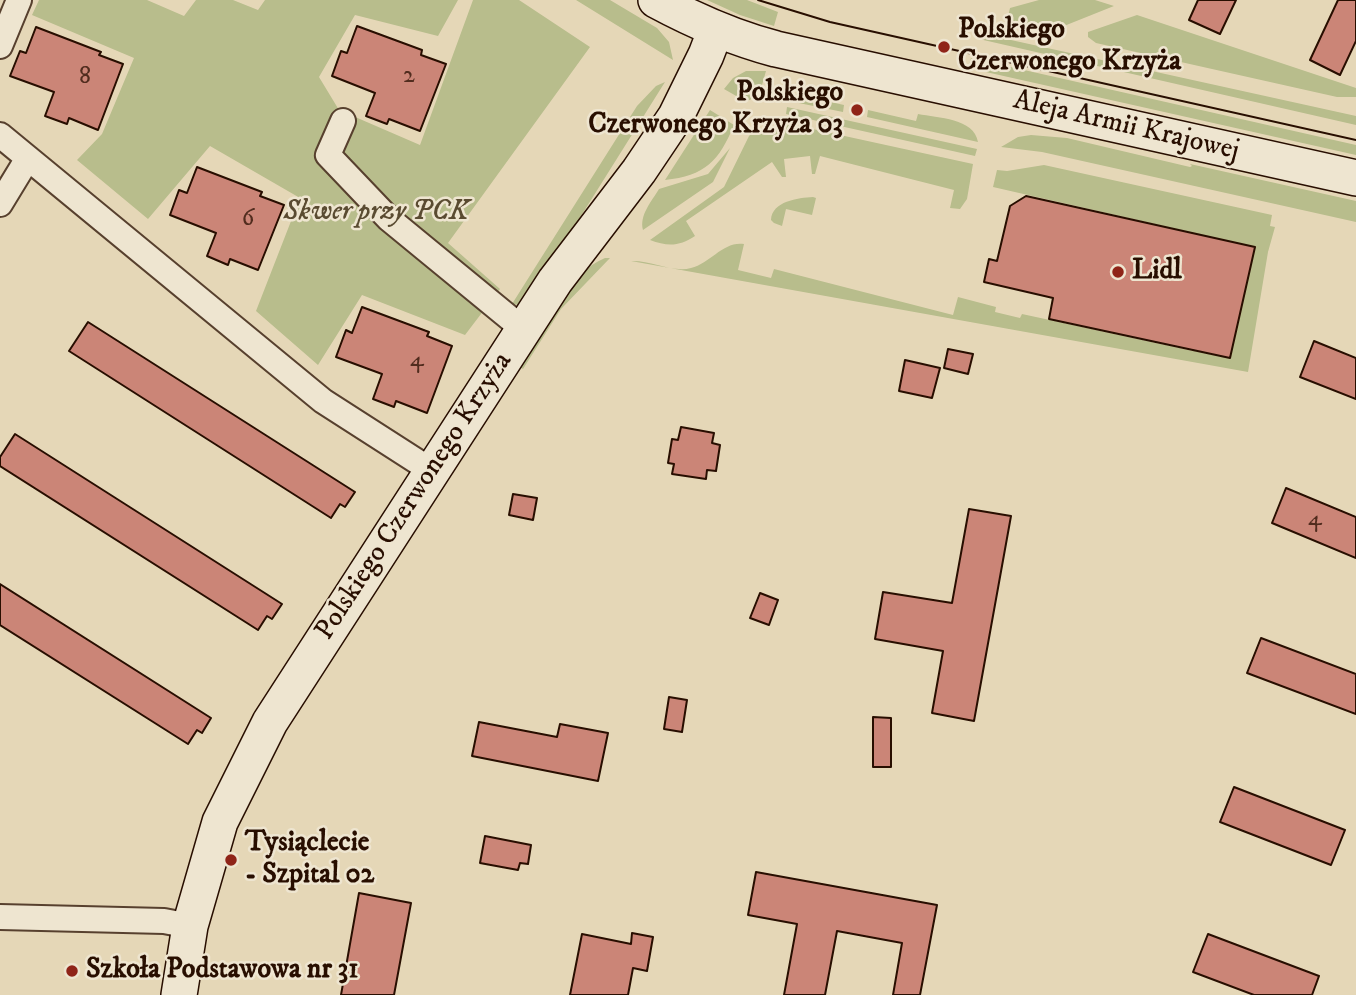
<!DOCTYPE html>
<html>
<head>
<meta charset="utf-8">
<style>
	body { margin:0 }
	canvas { display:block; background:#e5d7b7 }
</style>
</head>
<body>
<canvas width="1356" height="995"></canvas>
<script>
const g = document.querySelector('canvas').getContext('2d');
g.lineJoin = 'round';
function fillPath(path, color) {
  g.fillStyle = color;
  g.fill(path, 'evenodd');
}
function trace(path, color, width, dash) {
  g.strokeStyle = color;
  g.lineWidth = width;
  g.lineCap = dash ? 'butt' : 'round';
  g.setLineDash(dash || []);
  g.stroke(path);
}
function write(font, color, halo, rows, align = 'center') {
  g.font = font + ' "IM FELL DW Pica",serif';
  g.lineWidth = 5;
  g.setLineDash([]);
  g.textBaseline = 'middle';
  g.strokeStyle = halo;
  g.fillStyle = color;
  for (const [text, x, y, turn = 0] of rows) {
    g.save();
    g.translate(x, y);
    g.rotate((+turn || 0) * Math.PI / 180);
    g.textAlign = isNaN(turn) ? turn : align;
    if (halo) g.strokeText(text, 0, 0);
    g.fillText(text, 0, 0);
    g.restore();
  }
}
fillPath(new Path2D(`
	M 39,0 L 147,0 L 184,16 L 196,0 L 233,0 L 258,10 L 265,0 L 458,0 L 438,36 L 355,15 L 319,77 L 339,110 L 420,145 L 473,0 L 519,0 L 590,47 L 448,243 L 500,289 L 465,335 L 362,295 L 318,365 L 256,311 L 300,198 L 210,146 L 148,219 L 77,160 L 102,134 L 134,58 L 32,15 Z
	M 576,0 L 610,0 L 657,28 L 669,42 L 673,60 Z
	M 707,0 L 747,0 L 778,12 L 774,26 L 740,15 Z
	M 1039,0 L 1095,0 L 1114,6 L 1049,32 L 1007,21 L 1010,8 Z
	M 1137,15 L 1356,88 L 1356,97 L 1337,97 L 1096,43 L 1088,37 L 1088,32 Z
	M 980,28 L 1011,40 L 1356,116 L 1356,125 L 979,39 Z
	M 971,58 L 1356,145 L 1356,155 L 968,68 Z
	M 746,71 L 766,71 C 762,84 761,99 745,101 L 724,89 L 733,78 Z
	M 665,82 L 527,302 L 519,305 L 512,304 L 637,106 L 656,86 Z
	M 790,93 L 844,105 L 843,112 L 789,101 Z
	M 787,107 L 977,149 L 975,156 L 786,114 Z
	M 710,110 L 734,125 C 719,161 705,176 665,180 Z
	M 868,110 L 916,121 L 918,114 C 938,118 974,118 978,142 L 867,117 Z
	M 785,123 L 973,164 L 967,199 L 960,209 L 950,208 L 954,190 L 820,156 L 815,174 L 812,174 L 810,156 L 784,159 L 786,177 L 782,177 L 772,162 L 686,221 L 695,236 C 680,246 668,247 650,240 L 724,187 L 749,136 C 759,125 768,127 783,130 Z
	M 1031,135 L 1067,138 L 1190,167 L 1192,166 L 1190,164 L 1356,201 L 1356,222 L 1042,152 L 1001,147 L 1018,137 Z
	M 730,148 L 713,182 L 643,230 C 639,215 652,201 659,189 L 708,174 Z
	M 1044,165 L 1272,215 L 1270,226 L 1275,227 L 1268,252 L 1248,372 L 631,261 C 650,260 673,273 691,268 C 711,263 723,241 744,244 L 738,270 L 771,278 L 774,269 L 953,315 L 958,297 L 996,307 L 995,312 L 1020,318 L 1022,314 L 1193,351 L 1255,247 L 993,187 L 997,170 L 1007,171 Z
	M 813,197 L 816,198 L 812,215 L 786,209 L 782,226 L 774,223 L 771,220 C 772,201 798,198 813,197 Z
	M 605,258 L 610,258 L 561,309 L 523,369 L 516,365 C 538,333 569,272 605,258 Z`), '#b8bd8c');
const building = new Path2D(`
	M 1198,0 L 1236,0 L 1220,34 L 1189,20 Z
	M 1338,0 L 1356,0 L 1356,41 L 1340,75 L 1310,60 Z
	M 357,26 L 422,50 L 421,55 L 446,64 L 420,131 L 389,119 L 387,124 L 366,116 L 375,93 L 332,76 L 341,51 L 347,53 Z
	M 36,27 L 101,52 L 99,55 L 123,64 L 98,130 L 69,118 L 67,124 L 45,116 L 54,92 L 10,76 L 20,51 L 26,53 Z
	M 197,167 L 262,192 L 260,196 L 284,205 L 258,270 L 230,259 L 228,265 L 207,256 L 216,233 L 170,215 L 179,190 L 187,193 Z
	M 1026,196 L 1255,247 L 1230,358 L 1049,319 L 1053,298 L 984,282 L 989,259 L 997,261 L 1010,206 Z
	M 362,307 L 429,332 L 427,336 L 452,346 L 427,413 L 396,401 L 394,407 L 373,399 L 382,374 L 336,357 L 346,330 L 352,333 Z
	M 88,322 L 355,492 L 345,507 L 340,504 L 331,518 L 69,351 Z
	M 1314,341 L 1356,358 L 1356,399 L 1300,377 Z
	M 948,349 L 973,354 L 968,374 L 944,368 Z
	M 905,360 L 940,368 L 932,398 L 899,391 Z
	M 681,427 L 714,433 L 712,443 L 720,445 L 716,471 L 707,470 L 706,479 L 672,474 L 674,464 L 668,463 L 672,439 L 678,440 Z
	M 15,434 L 282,604 L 272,619 L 267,616 L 258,630 L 0,466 L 0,457 Z
	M 1286,488 L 1356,517 L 1356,558 L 1272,523 Z
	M 513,494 L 537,498 L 533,520 L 509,515 Z
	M 969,509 L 1011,516 L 974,721 L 932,713 L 943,651 L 875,639 L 883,592 L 952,603 Z
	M 0,584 L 211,718 L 202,733 L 197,730 L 188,744 L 0,625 Z
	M 760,593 L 778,600 L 769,625 L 750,618 Z
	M 1261,638 L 1356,674 L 1356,714 L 1247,673 Z
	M 669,697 L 687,700 L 682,732 L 664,729 Z
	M 873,717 L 891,718 L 891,767 L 873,767 Z
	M 479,722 L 557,737 L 560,724 L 608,733 L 598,781 L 472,756 Z
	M 1234,787 L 1345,830 L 1331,865 L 1220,822 Z
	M 485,836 L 531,845 L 528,864 L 520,863 L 518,870 L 480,863 Z
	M 756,872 L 937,905 L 920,995 L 893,995 L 902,943 L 837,931 L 825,995 L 784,995 L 797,924 L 748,915 Z
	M 359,893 L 411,903 L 394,995 L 341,995 Z
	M 632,933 L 653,937 L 647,971 L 633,968 L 628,995 L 570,995 L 582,934 L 631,944 Z
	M 1208,934 L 1319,976 L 1312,995 L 1254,995 L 1193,972 Z`);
fillPath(building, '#cb8577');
trace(building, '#280e00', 2);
const street = new Path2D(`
	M 0,46 L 19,0
	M 343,121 L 328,155 L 389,219 L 523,329
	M 0,135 L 323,401 L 432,471
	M 0,204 L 28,158
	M 0,917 L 164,921 L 190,926`);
const secondary = new Path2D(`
	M 656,0 C 695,21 734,38 776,49 L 1356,178
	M 179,995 L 190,926 L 220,822 L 270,722 L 555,281 L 639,171 L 676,116 L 706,55 L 716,29`);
trace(street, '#57402e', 28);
trace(secondary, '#280e00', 38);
trace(street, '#eee5d0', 24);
trace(secondary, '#eee5d0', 35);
trace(new Path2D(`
	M 758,0 L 830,22 L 1356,140`), '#280e00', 2);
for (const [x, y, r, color] of [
	[944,47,7,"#8f2418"],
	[857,110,7,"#8f2418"],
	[1118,272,7,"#8f2418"],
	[231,860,7,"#8f2418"],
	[72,971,7,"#8f2418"]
]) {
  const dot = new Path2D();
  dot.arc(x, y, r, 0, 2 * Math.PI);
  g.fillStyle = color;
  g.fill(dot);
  trace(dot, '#eee5d0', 2.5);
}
write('24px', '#512c1e', null, [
	["2",409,77],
	["8",85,78],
	["6",248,220],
	["4",417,361],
	["4",1315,520]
]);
write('bold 28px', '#280e00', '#eee5d0', [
	["Polskiego",958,31],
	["Czerwonego Krzyża",958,63],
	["Polskiego",843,94,"right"],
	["Czerwonego Krzyża 03",843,126,"right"],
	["Lidl",1132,272],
	["Tysiąclecie",245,844],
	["- Szpital 02",245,876],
	["Szkoła Podstawowa nr 31",86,971]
], 'left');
write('28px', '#280e00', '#eee5d0', [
	["Aleja Armii Krajowej",1126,127,13],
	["Polskiego Czerwonego Krzyża",415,497,-57]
]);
write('italic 28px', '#5a4b31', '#eee5d0', [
	["Skwer przy PCK",376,213]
]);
</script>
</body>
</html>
